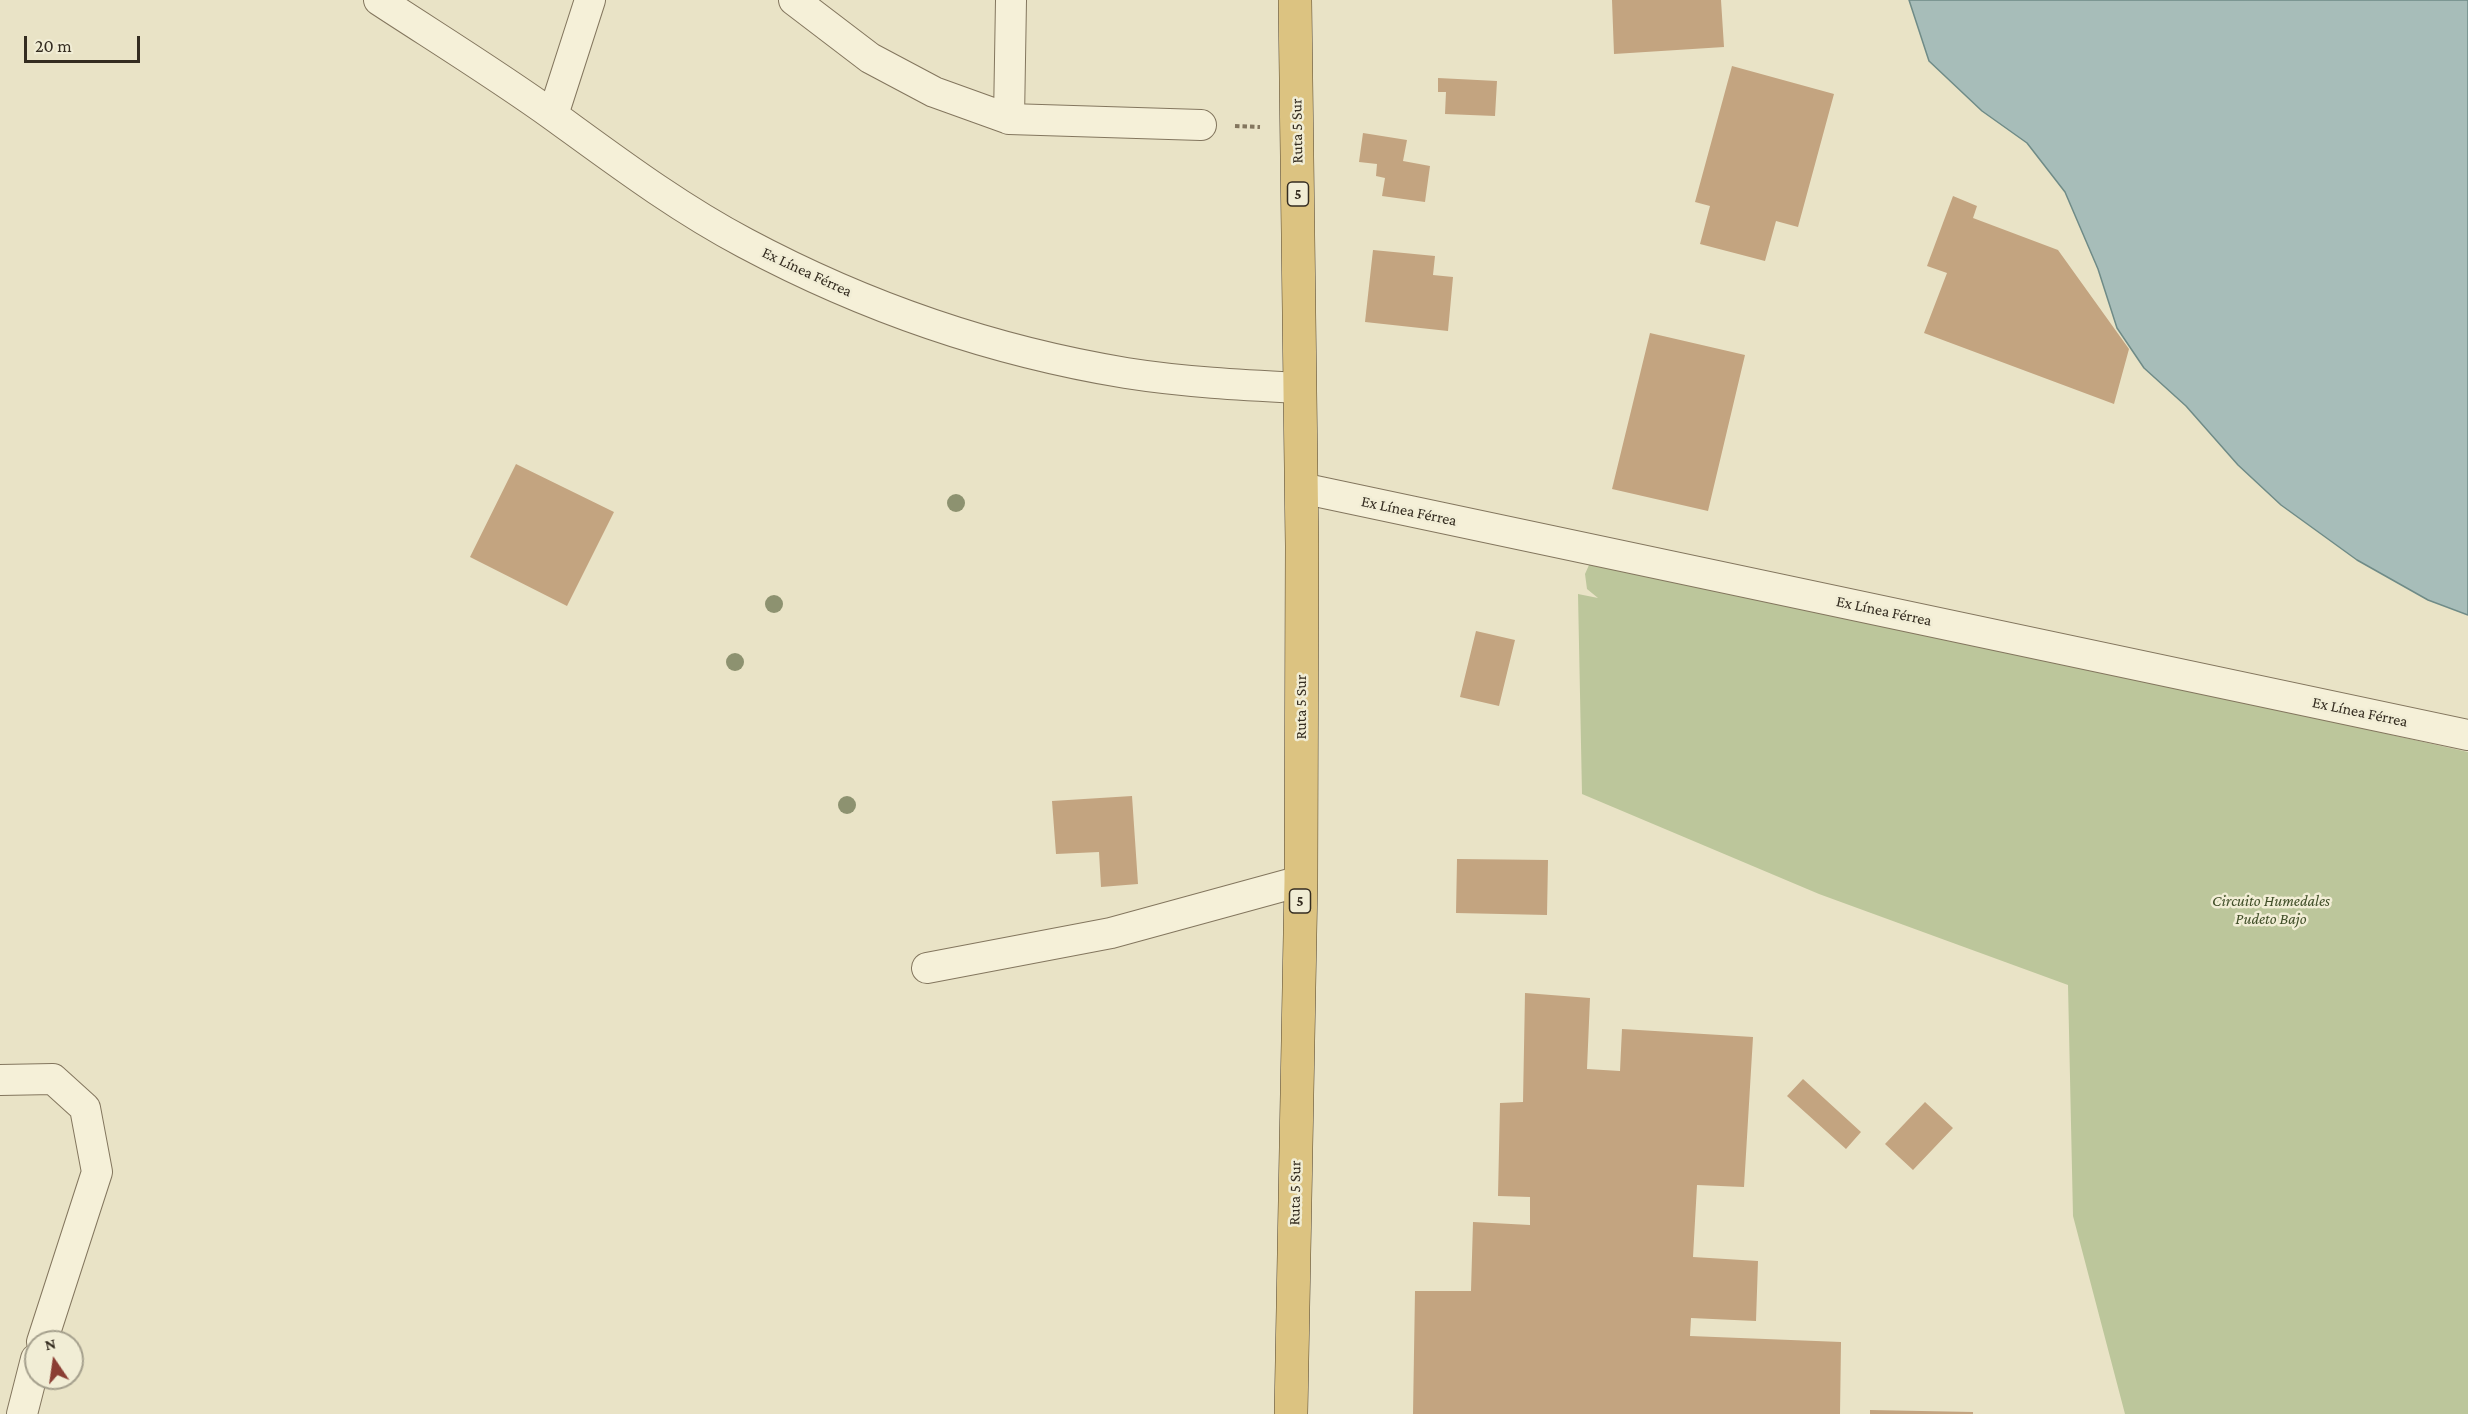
<!DOCTYPE html>
<html>
<head>
<meta charset="utf-8">
<style>
	body { margin:0 }
	#map { position:relative; width:2468px; height:1414px; overflow:hidden; background:#e9e3c6; font-family:"Crimson Pro",serif }
	canvas { display:block }
	.north { position:absolute; left:24px; top:1330px; width:60px; height:60px; box-sizing:border-box; background:#f1edd5; border:2px solid #a5a08d; border-radius:50%; rotate:347deg; font-size:16px; font-weight:700; line-height:24px; text-align:center; color:#342c20 }
	.north::after { content:''; display:block; margin:auto; width:21px; height:27px; background:#8b3e34; clip-path:polygon(50% 0,100% 100%,50% 72%,0 100%) }
	.scale { position:absolute; left:24px; top:36px; width:116px; height:27px; box-sizing:border-box; border:3px solid #342c20; border-top:0; padding-left:8px; font-size:18px; line-height:21px; white-space:nowrap; color:#342c20; -webkit-text-stroke:4px #f1edd5; paint-order:stroke }
</style>
</head>
<body>
<div id="map">
<canvas width="2468" height="1414"></canvas>
<div class="north">N</div>
<div class="scale">20 m</div>
</div>
<script>
const g = document.querySelector('canvas').getContext('2d');
g.lineJoin = 'round';
function fillPath(path, color) {
  g.fillStyle = color;
  g.fill(path, 'evenodd');
}
function trace(path, color, width, dash) {
  g.strokeStyle = color;
  g.lineWidth = width;
  g.lineCap = dash ? 'butt' : 'round';
  g.setLineDash(dash || []);
  g.stroke(path);
}
function write(font, color, halo, rows, align = 'center') {
  g.font = font + ' "Crimson Pro",serif';
  g.lineWidth = 5;
  g.setLineDash([]);
  g.textBaseline = 'middle';
  g.strokeStyle = halo;
  g.fillStyle = color;
  for (const [text, x, y, turn = 0] of rows) {
    g.save();
    g.translate(x, y);
    g.rotate((+turn || 0) * Math.PI / 180);
    g.textAlign = isNaN(turn) ? turn : align;
    if (halo) g.strokeText(text, 0, 0);
    g.fillText(text, 0, 0);
    g.restore();
  }
}
fillPath(new Path2D(`
	M 1593,556 L 2468,752 L 2468,1414 L 2125,1414 L 2073,1216 L 2068,985 L 1819,894 L 1582,794 L 1578,594 L 1598,598 L 1587,589 L 1585,574 Z`), '#bcc69b');
const water = new Path2D(`
	M 1909,0 L 2468,0 L 2468,615 L 2428,600 L 2357,560 L 2281,505 L 2238,465 L 2186,406 L 2144,368 L 2117,328 L 2098,269 L 2065,192 L 2027,143 L 1982,111 L 1929,61 Z`);
fillPath(water, '#a7bdb9');
trace(water, '#6f8b87', 1.5);
fillPath(new Path2D(`
	M 1612,0 L 1721,0 L 1724,47 L 1614,54 Z
	M 1732,66 L 1834,94 L 1798,227 L 1776,221 L 1765,261 L 1700,244 L 1710,206 L 1695,202 Z
	M 1438,78 L 1497,81 L 1495,116 L 1445,114 L 1446,92 L 1438,92 Z
	M 1363,133 L 1407,140 L 1403,161 L 1430,166 L 1425,202 L 1382,196 L 1385,178 L 1376,176 L 1377,164 L 1359,162 Z
	M 1953,196 L 1977,206 L 1973,218 L 2058,250 L 2129,349 L 2114,404 L 1924,333 L 1947,273 L 1927,266 Z
	M 1373,250 L 1435,256 L 1433,275 L 1453,277 L 1448,331 L 1365,322 Z
	M 1650,333 L 1745,355 L 1708,511 L 1612,489 Z
	M 516,464 L 614,512 L 567,606 L 470,557 Z
	M 1476,631 L 1515,640 L 1499,706 L 1460,697 Z
	M 1132,796 L 1138,884 L 1101,887 L 1099,852 L 1056,854 L 1052,801 Z
	M 1457,859 L 1548,860 L 1547,915 L 1456,913 Z
	M 1525,993 L 1590,998 L 1587,1069 L 1620,1071 L 1622,1029 L 1753,1037 L 1744,1187 L 1697,1185 L 1693,1257 L 1758,1261 L 1756,1321 L 1691,1318 L 1690,1336 L 1841,1342 L 1840,1414 L 1413,1414 L 1415,1291 L 1471,1291 L 1473,1222 L 1530,1225 L 1530,1197 L 1498,1196 L 1500,1103 L 1523,1102 Z
	M 1803,1079 L 1861,1132 L 1846,1149 L 1787,1096 Z
	M 1925,1102 L 1953,1128 L 1913,1170 L 1885,1144 Z
	M 1870,1410 L 1973,1412 L 1973,1414 L 1870,1414 Z`), '#c3a480');
const minor = new Path2D(`
	M 379,0 C 437,38 497,75 554,116 C 616,161 677,207 745,243 C 863,306 993,351 1126,373 C 1183,382 1241,385 1299,388
	M 794,0 L 870,58 L 934,92 L 1009,119 L 1201,125
	M 553,115 L 590,0
	M 1009,119 L 1011,0
	M 1301,488 L 2468,735
	M 927,968 L 1111,933 L 1301,881
	M 0,1080 L 53,1079 L 85,1108 L 97,1172 L 42,1342
	M 22,1414 L 36,1359`);
const trunk = new Path2D(`
	M 1291,1414 L 1301,881 L 1302,546 L 1295,0`);
trace(minor, '#83765e', 32);
trace(trunk, '#514431', 34);
trace(new Path2D(`
	M 1235,126 L 1260,127`), '#83765e', 4, [4.5, 3]);
trace(minor, '#f5f0d8', 30);
trace(trunk, '#dcc381', 33);
g.fillStyle = '#8d9270';
for (const [x, y] of [
	[956,503],
	[774,604],
	[735,662],
	[847,805]
]) {
  g.beginPath();
  g.arc(x, y, 9, 0, 2 * Math.PI);
  g.fill();
}
for (const [x, y, w] of [
	[1298,194,21],
	[1300,901,21]
]) {
  const box = new Path2D();
  box.roundRect(x - w / 2, y - 12, w, 24, 4.5);
  g.fillStyle = '#f1edd5';
  g.fill(box);
  trace(box, '#342c20', 1.5);
}
write('bold 15px', '#342c20', null, [
	["5",1298,194],
	["5",1300,901]
]);
write('16px', '#342c20', '#f1edd5', [
	["Ruta 5 Sur",1297,131,-91],
	["Ex Línea Férrea",807,272,25],
	["Ex Línea Férrea",1409,511,12],
	["Ex Línea Férrea",1884,611,12],
	["Ruta 5 Sur",1301,707,-90],
	["Ex Línea Férrea",2360,712,12],
	["Ruta 5 Sur",1295,1193,-89]
]);
write('italic 16px', '#414f29', '#f1edd5', [
	["Circuito Humedales",2271,901],
	["Pudeto Bajo",2271,919]
]);
</script>
</body>
</html>
